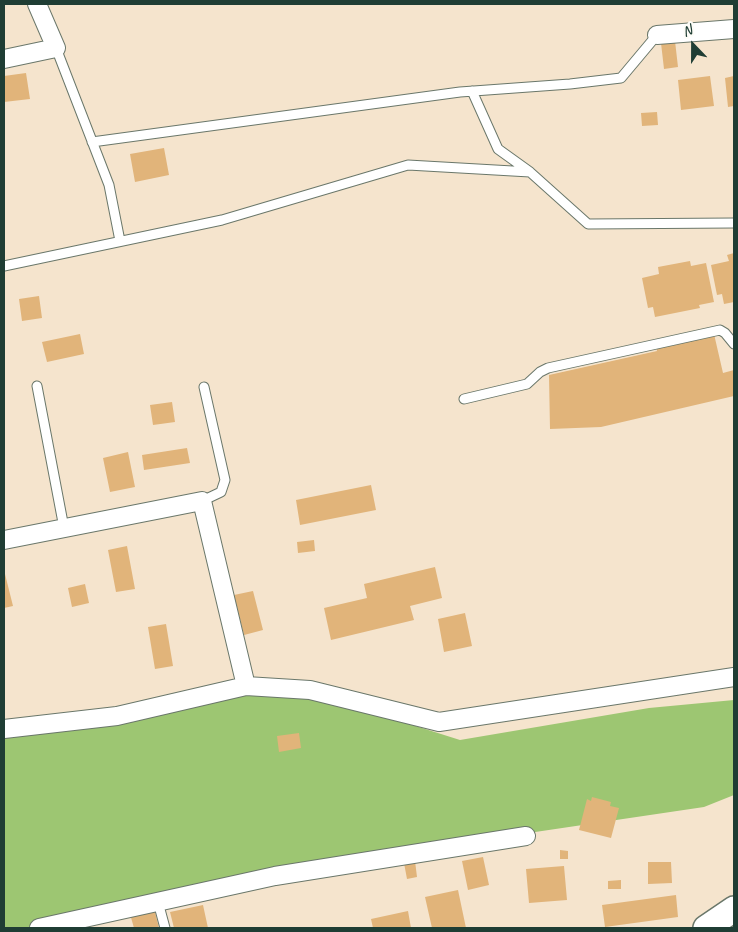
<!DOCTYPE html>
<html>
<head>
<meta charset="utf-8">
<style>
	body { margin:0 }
	#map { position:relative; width:738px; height:932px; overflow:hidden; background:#f5e4cd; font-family:Caveat,sans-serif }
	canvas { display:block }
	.frame { position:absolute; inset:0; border:5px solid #1f3d34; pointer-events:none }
	.north { position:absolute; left:668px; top:20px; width:50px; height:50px; -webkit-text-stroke:4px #fdfcf7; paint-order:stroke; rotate:338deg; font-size:14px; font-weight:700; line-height:20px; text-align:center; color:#1f3d34 }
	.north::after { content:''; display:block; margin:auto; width:18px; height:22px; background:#1f3d34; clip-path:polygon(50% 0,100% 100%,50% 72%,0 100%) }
</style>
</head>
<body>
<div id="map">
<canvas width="738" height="932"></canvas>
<div class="frame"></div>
<div class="north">N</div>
</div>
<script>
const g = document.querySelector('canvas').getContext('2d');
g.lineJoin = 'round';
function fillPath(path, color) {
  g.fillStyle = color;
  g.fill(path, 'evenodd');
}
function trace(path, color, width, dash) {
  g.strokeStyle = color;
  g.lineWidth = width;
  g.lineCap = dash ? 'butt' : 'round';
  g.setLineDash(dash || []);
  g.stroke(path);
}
fillPath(new Path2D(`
	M 292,687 L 460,740 L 649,708 L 734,700 L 734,795 L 704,807 L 326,863 L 38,928 L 4,928 L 4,731 Z`), '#9dc672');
fillPath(new Path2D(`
	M 675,41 L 678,67 L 664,69 L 661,43 Z
	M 26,73 L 30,99 L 4,102 L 4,76 Z
	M 710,76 L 714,106 L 681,110 L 678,80 Z
	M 734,76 L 734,106 L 728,107 L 725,78 Z
	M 657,112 L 658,125 L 642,126 L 641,113 Z
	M 164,148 L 169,175 L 135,182 L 130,154 Z
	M 734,253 L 734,302 L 724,304 L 722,294 L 717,295 L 711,265 L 729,261 L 727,255 Z
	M 690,261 L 691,266 L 706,263 L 714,302 L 699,305 L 700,308 L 655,317 L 653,307 L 648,308 L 642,278 L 659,274 L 658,267 Z
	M 39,296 L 42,318 L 22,321 L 19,299 Z
	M 80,334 L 84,354 L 47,362 L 42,342 Z
	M 714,334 L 723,373 L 734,370 L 734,396 L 601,427 L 550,429 L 549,375 L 657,351 L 656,346 Z
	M 172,402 L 175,422 L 153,425 L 150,405 Z
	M 187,448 L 190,463 L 144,470 L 142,455 Z
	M 128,452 L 135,487 L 110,492 L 103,458 Z
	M 371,485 L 376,510 L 300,525 L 296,500 Z
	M 314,540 L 315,551 L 298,553 L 297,542 Z
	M 127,546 L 135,589 L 116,592 L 108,550 Z
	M 435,567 L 442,598 L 410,606 L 414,620 L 331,640 L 324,608 L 367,598 L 364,584 Z
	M 4,570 L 13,606 L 4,608 Z
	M 85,584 L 89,603 L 72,607 L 68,588 Z
	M 253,591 L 263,630 L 244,635 L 234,595 Z
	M 465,613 L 472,646 L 444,652 L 438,619 Z
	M 166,624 L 173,666 L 155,669 L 148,627 Z
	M 299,733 L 301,748 L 279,752 L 277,736 Z
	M 592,797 L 611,802 L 610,806 L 619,808 L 611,838 L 579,830 L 587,799 L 591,801 Z
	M 560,850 L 568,851 L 568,859 L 560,859 Z
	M 483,857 L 489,885 L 468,890 L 462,861 Z
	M 415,861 L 417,877 L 407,879 L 404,863 Z
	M 648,862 L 671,862 L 672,883 L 648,884 Z
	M 564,866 L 567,900 L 529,903 L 526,869 Z
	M 621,880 L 621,889 L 608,889 L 608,881 Z
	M 458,890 L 466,928 L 432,928 L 425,897 Z
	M 676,895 L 678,917 L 605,927 L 602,905 Z
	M 203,905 L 208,928 L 174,928 L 170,912 Z
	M 154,908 L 159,928 L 134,928 L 130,914 Z
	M 408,911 L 411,928 L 373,928 L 371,919 Z`), '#e1b47a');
const lane = new Path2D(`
	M 56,48 L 109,185 L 120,241
	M 472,91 L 498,149 L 530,172
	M 92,142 L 460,92 L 570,84 L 621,78 L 657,35
	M 4,266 L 222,220 L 408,165 L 530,172 L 588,224 L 734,223
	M 37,386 L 64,528
	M 464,399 L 527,384 L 540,372 L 548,368 L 720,330 L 725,333 L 734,344
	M 202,501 L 221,492 L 225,480 L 204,387
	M 158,902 L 165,928`);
const street = new Path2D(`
	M 657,35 L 734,29
	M 4,59 L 56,48 L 37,4
	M 4,540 L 202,501 L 246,686
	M 4,729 L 117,716 L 246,686 L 310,690 L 439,722 L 734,677
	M 39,928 L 275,876 L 526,836`);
const secondary = new Path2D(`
	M 706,928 L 734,909`);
trace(lane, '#6a776a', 11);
trace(street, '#6a776a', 20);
trace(secondary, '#6a776a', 28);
trace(lane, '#fff', 9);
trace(street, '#fff', 18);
trace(secondary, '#fff', 25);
</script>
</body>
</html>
